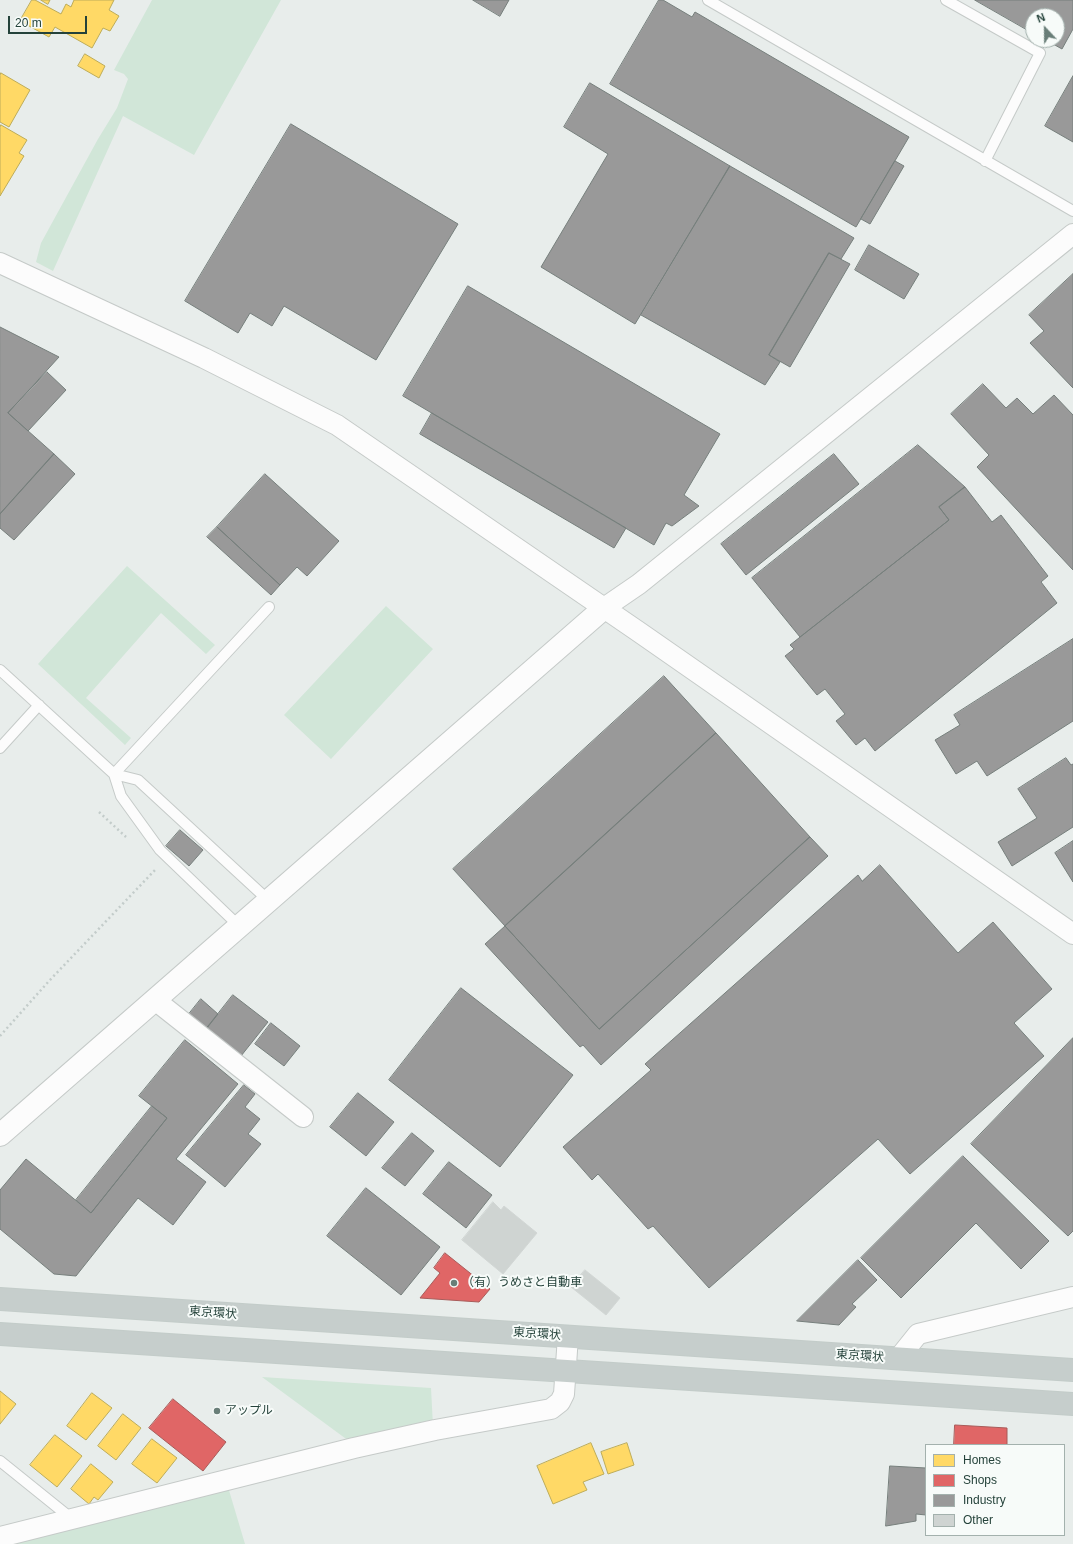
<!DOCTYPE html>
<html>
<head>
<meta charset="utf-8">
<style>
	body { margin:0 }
	#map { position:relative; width:1073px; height:1544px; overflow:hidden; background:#e8edeb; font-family:Helvetica,sans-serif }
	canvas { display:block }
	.legend { position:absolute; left:925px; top:1444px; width:140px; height:92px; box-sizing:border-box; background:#f7fbf9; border:1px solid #a3b1ad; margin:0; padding:5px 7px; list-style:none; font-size:12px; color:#24423a }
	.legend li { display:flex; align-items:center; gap:8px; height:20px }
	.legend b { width:20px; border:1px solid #a3b1ad }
	.north { position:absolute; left:1025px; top:8px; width:40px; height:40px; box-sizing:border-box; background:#f7fbf9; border:1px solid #a3b1ad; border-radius:50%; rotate:338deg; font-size:11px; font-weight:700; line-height:16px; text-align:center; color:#24423a }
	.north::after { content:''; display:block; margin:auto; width:14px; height:18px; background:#697e78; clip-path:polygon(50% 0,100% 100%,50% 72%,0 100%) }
	.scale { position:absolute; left:8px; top:16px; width:79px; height:18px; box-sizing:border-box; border:2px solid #24423a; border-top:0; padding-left:5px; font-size:12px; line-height:14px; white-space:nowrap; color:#24423a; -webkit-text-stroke:3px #f7fbf9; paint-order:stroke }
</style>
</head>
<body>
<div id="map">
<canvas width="1073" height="1544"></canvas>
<ul class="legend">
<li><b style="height:11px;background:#ffd966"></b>Homes</li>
<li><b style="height:11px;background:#e06666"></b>Shops</li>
<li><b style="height:11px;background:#999"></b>Industry</li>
<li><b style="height:11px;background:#cfd4d2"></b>Other</li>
</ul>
<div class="north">N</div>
<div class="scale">20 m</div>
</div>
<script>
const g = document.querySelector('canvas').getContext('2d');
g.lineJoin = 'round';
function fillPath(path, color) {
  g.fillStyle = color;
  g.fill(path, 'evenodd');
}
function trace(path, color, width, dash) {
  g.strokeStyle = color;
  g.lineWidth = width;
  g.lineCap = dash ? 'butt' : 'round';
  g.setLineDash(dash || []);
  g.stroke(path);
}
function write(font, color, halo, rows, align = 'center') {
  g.font = font + ' Helvetica,"Noto Sans JP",sans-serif';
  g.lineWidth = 4;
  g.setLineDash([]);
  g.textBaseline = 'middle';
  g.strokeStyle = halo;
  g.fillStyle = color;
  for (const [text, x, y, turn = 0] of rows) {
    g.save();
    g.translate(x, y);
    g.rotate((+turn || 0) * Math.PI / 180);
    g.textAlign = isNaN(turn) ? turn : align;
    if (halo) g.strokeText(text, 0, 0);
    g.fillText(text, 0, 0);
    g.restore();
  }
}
fillPath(new Path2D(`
	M 152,0 L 281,0 L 194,155 L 123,116 L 53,271 L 36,262 L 41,243 L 98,139 L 117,108 L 128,79 L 124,74 L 114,70 Z
	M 127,566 L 215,645 L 206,654 L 161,613 L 86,698 L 131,738 L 125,745 L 38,664 Z
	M 386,606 L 433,649 L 331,759 L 284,715 Z
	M 262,1377 L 431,1388 L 433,1426 L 353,1444 Z
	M 228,1487 L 245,1544 L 0,1544 Z`), '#d1e6d8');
const homes = new Path2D(`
	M 32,0 L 35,0 L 61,14 L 66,4 L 71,7 L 74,0 L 114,0 L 109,10 L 119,16 L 110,31 L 103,28 L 92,48 L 55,27 L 49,37 L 20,21 Z
	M 41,0 L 50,0 L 48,4 Z
	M 85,54 L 105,66 L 99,78 L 78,66 Z
	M 1,73 L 30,90 L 9,127 L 0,122 L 0,76 Z
	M 1,125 L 27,140 L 19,153 L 24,156 L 0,196 L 0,128 Z
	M 0,1391 L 16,1404 L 0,1424 Z
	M 92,1393 L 112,1408 L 86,1440 L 67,1426 Z
	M 123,1414 L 141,1428 L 116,1460 L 98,1446 Z
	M 55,1435 L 82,1456 L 57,1487 L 30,1465 Z
	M 152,1439 L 177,1458 L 157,1483 L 132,1464 Z
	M 591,1443 L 604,1474 L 583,1482 L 587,1490 L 553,1504 L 537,1466 Z
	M 627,1443 L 634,1465 L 608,1474 L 601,1452 Z
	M 91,1464 L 113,1482 L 98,1500 L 94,1497 L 89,1504 L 71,1489 Z`);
fillPath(homes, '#ffd966');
trace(homes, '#bdac59', 1);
const shops = new Path2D(`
	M 445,1253 L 490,1289 L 479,1302 L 420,1298 L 440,1273 L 434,1268 Z
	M 173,1399 L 226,1442 L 203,1471 L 149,1428 Z
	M 955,1425 L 1007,1428 L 1007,1445 L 954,1445 Z`);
fillPath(shops, '#e06666');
trace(shops, '#a85b59', 1);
const industry = new Path2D(`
	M 473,0 L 509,0 L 500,16 Z
	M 659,0 L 663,0 L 692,17 L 695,12 L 909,137 L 856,227 L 610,84 Z
	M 975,0 L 1073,0 L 1073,29 L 1062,49 L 1046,40 L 1057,40 L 1057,16 L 1033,16 L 1033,33 Z
	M 1073,76 L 1073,142 L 1045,126 Z
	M 590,83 L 730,166 L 635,324 L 541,267 L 608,154 L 564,127 Z
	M 291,124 L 458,224 L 376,360 L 284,306 L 272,326 L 250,313 L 238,333 L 185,301 Z
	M 895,161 L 904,166 L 870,224 L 861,219 Z
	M 730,166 L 854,238 L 841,259 L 829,253 L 769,355 L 780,362 L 765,385 L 641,315 Z
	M 869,245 L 919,274 L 904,299 L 855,270 Z
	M 829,253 L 850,264 L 790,367 L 769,355 Z
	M 1073,274 L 1073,388 L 1030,343 L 1044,331 L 1029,315 Z
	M 468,286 L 720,434 L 684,495 L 699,506 L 672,526 L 666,523 L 654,545 L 403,396 Z
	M 0,327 L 59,357 L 8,413 L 54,454 L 0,514 Z
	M 47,372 L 66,390 L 28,431 L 8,413 Z
	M 983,384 L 1006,408 L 1017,398 L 1033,414 L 1054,395 L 1073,415 L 1073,570 L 977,467 L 989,455 L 951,414 Z
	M 432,413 L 626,528 L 614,548 L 420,434 Z
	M 918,445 L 965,487 L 939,507 L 949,520 L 800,637 L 752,578 Z
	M 54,454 L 75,474 L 14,540 L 0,528 L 0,514 Z
	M 834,454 L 859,484 L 746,575 L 721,544 Z
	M 265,474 L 339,541 L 307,576 L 297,567 L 280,585 L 217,527 Z
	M 965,487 L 992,522 L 1001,515 L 1048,576 L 1041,582 L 1057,603 L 875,751 L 865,738 L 856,745 L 836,721 L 845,714 L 825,689 L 817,695 L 785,656 L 794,649 L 790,645 L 949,520 L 939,507 Z
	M 217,527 L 280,585 L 271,595 L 207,537 Z
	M 1073,639 L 1073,721 L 987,776 L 977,761 L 956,774 L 935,740 L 960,725 L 954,715 Z
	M 664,676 L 716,733 L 505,926 L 453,869 Z
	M 716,733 L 810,837 L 599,1029 L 505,926 Z
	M 1066,758 L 1071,765 L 1073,764 L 1073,827 L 1012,866 L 998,842 L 1037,818 L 1018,789 Z
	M 180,830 L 203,850 L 189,866 L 166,846 Z
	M 810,837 L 828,856 L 601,1065 L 583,1045 L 580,1047 L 485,944 L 505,926 L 599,1029 Z
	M 1073,841 L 1073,882 L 1055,853 Z
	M 880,865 L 958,953 L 993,922 L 1052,989 L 1014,1023 L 1044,1056 L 910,1174 L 878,1139 L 709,1288 L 653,1226 L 648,1229 L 598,1174 L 592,1180 L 563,1147 L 651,1070 L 645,1064 L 858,875 L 862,881 Z
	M 461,988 L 573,1075 L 500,1167 L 389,1080 Z
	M 233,995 L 268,1022 L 241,1056 L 207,1028 Z
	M 201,999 L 218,1014 L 207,1028 L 189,1014 Z
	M 271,1023 L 300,1046 L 284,1066 L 255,1044 Z
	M 1073,1038 L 1073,1231 L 1068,1236 L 971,1144 Z
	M 185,1040 L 238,1084 L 176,1159 L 206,1182 L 173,1225 L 138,1198 L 76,1276 L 54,1274 L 0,1229 L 0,1190 L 26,1159 L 91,1213 L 167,1118 L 139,1096 Z
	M 244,1085 L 255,1094 L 245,1107 L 260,1119 L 248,1134 L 261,1144 L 225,1187 L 186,1155 Z
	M 358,1093 L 394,1122 L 366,1156 L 330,1127 Z
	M 152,1106 L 167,1118 L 91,1213 L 76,1200 Z
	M 412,1133 L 434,1151 L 405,1186 L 382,1168 Z
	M 963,1156 L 1049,1241 L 1021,1269 L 976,1223 L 901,1298 L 861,1258 Z
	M 449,1162 L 492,1195 L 466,1228 L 423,1194 Z
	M 366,1188 L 440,1247 L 401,1295 L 327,1236 Z
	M 858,1260 L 877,1280 L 852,1304 L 856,1307 L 839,1325 L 797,1321 Z
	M 890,1466 L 926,1468 L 926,1515 L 916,1514 L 916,1521 L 886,1526 Z`);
fillPath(industry, '#999');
trace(industry, '#767f7c', 1);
const building = new Path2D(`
	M 493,1202 L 501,1210 L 504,1206 L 537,1233 L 503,1274 L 462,1240 Z
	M 585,1270 L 620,1298 L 606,1315 L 571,1287 Z`);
fillPath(building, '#cfd4d2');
trace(building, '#d1d6d4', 1);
const service = new Path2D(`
	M 708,0 L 1073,211
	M 946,0 L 1040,53 L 985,161
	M 0,670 L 114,774 L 138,780 L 268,900
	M 0,748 L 39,705
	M 114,774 L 269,607
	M 114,774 L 121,796 L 160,850 L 239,926
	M 0,1461 L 72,1519`);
const minor = new Path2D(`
	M 0,263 L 204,358 L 337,425 L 639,632 L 1073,934
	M 604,608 L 639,584 L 1073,234
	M 155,1000 L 303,1117
	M 898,1359 L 918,1334 L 1073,1297
	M 0,1537 L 354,1448 L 435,1430 L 551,1409 L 560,1402 L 564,1394 L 568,1336`);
const tertiary = new Path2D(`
	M 0,1135 L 604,608`);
const trunk = new Path2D(`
	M 0,1299 L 1073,1370
	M 0,1334 L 1073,1404`);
trace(service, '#c5cac8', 12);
trace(minor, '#c5cac8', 22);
trace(tertiary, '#c5cac8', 24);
trace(trunk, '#c3ccc9', 24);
trace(new Path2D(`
	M 99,812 L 126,837
	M 0,1036 L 49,981 L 155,870`), '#c3ccca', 2.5, [2, 3]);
trace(service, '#fcfcfc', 10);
trace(minor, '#fcfcfc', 20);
trace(tertiary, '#fcfcfc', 22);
trace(trunk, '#c6cecc', 22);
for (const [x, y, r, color] of [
	[454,1283,4,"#697e78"],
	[217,1411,4,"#697e78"]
]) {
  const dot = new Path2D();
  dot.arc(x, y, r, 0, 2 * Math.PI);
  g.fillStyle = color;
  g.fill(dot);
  trace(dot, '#f7fbf9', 1.5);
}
write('12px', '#24423a', '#f7fbf9', [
	["（有）うめさと自動車",462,1283],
	["アップル",225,1411]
], 'left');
write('12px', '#24423a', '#f7fbf9', [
	["東京環状",213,1313,4],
	["東京環状",537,1334,4],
	["東京環状",860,1356,4]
]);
</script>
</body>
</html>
